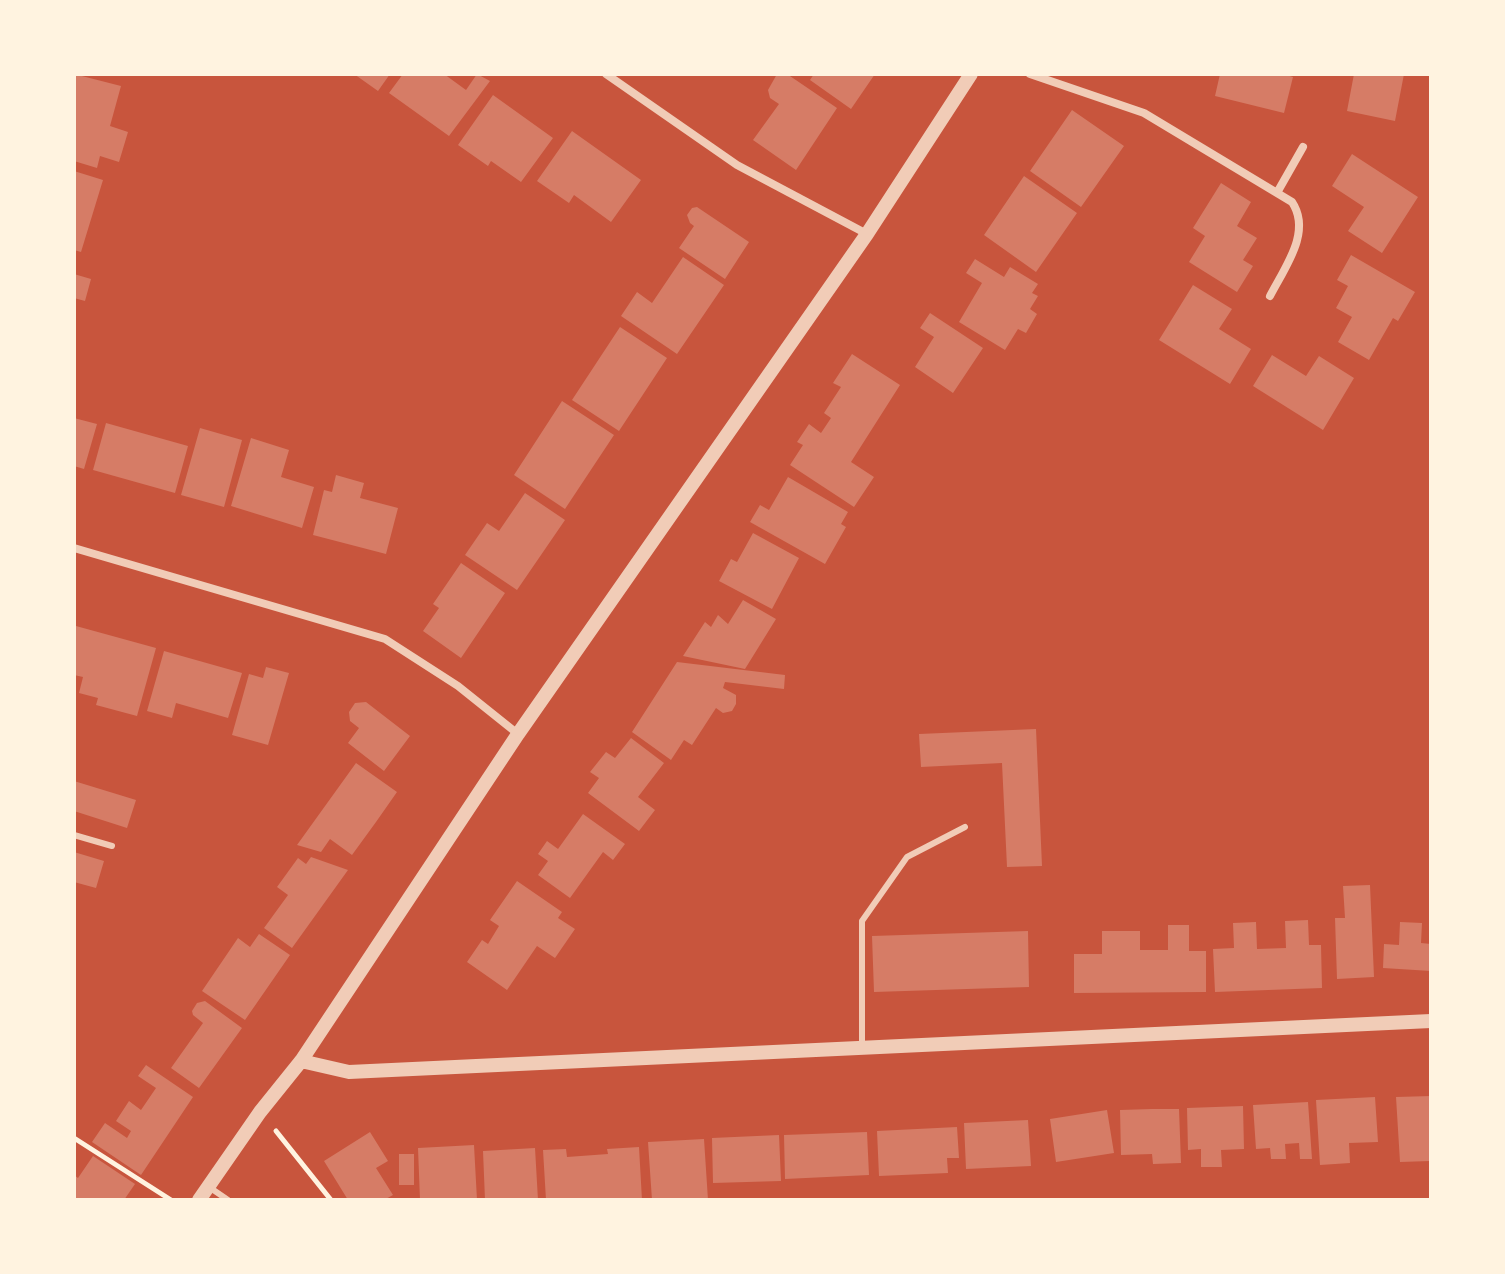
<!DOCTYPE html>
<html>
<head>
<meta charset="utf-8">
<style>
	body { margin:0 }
	#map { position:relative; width:1505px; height:1274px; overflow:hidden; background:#c8553d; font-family:Montserrat,sans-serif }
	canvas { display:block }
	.frame { position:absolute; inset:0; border:76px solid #fff3e0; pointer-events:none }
</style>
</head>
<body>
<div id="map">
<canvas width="1505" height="1274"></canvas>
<div class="frame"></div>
</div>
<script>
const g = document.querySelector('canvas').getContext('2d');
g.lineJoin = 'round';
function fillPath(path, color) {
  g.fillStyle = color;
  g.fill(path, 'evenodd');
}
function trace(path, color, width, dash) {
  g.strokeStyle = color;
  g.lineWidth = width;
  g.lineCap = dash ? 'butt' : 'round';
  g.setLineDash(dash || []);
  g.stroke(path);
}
fillPath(new Path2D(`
	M 74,74 L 121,86 L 110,126 L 128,132 L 119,162 L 100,156 L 97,168 L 74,161 Z
	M 354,74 L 390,74 L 378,91 Z
	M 403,74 L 444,74 L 466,90 L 477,74 L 490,81 L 449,136 L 389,93 Z
	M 777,74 L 787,74 L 837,108 L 796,170 L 753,140 L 779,104 L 770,98 L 768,90 Z
	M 814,74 L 875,74 L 851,109 L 810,80 Z
	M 1220,74 L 1283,74 L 1293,77 L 1284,113 L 1215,96 Z
	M 1354,74 L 1404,74 L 1395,121 L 1347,111 Z
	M 493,95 L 553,138 L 521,182 L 491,161 L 488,166 L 458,145 Z
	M 1072,110 L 1124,146 L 1081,207 L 1030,171 Z
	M 572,131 L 641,180 L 611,222 L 574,195 L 569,203 L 537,181 Z
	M 1352,154 L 1418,197 L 1382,253 L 1348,231 L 1364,207 L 1332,186 Z
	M 74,171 L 103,180 L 81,252 L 74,250 Z
	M 1024,176 L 1077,213 L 1036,272 L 984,235 Z
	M 1221,183 L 1251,202 L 1237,226 L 1257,238 L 1243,260 L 1253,266 L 1237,292 L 1189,262 L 1205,236 L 1193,228 Z
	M 697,207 L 749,242 L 725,279 L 679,248 L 694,226 L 690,223 L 687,215 L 692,208 Z
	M 1351,255 L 1415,292 L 1398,321 L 1393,318 L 1369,360 L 1338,342 L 1352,317 L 1336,308 L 1348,286 L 1337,280 Z
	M 683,257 L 724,285 L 677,354 L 621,316 L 637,292 L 652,303 Z
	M 975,259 L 1004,277 L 1010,267 L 1038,284 L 1032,293 L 1038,296 L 1030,309 L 1037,314 L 1026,333 L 1018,329 L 1005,350 L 959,322 L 982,283 L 966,273 Z
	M 74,274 L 91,279 L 85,301 L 74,298 Z
	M 1193,285 L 1232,309 L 1219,329 L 1251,349 L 1230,384 L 1159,340 Z
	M 930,313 L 983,348 L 953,393 L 915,367 L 934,337 L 920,328 Z
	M 620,327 L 667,358 L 619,431 L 572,400 Z
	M 852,354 L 900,385 L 851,462 L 874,477 L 854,507 L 790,465 L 803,445 L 797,442 L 809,424 L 821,433 L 831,418 L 824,413 L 841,387 L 833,383 Z
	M 1272,355 L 1306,376 L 1319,356 L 1354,378 L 1323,430 L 1253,386 Z
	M 562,401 L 614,435 L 565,509 L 514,475 Z
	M 74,418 L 97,424 L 84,469 L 74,466 Z
	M 106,423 L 188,446 L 175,493 L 93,470 Z
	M 200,428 L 242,440 L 224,507 L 181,495 Z
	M 251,438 L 289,450 L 281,477 L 314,487 L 302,528 L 231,506 Z
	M 336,475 L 364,483 L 360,498 L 398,508 L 386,554 L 313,535 L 324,490 L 332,492 Z
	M 788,477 L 848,512 L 841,524 L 846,527 L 825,564 L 750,522 L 760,505 L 769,510 Z
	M 525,493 L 565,520 L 517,590 L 465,555 L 487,523 L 499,531 Z
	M 753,533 L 799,558 L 772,609 L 719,581 L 731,559 L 737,562 Z
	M 461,563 L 505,593 L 461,658 L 423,631 L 439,608 L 433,604 Z
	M 743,600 L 776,619 L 745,669 L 683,656 L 705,622 L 711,627 L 718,615 L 728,624 Z
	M 76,626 L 156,648 L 137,716 L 96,705 L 98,698 L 79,693 L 83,677 L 74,675 Z
	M 164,651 L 242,673 L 228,718 L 176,703 L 172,718 L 147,711 Z
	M 677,662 L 785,675 L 784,689 L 725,682 L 723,688 L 736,695 L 736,704 L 732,711 L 723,713 L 716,708 L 692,745 L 684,740 L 671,760 L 632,732 Z
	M 266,667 L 289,673 L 268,745 L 232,735 L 249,674 L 263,678 Z
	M 366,702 L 410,736 L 384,771 L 348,743 L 359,728 L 350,721 L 349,712 L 355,703 Z
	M 1036,729 L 1042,866 L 1007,867 L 1002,763 L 921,767 L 919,734 Z
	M 631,738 L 664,763 L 638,797 L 655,810 L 639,831 L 588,793 L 599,778 L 590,772 L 606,752 L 615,758 Z
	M 356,763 L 397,792 L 376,822 L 352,855 L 330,839 L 321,852 L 297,845 Z
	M 74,781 L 136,800 L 127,828 L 74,811 Z
	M 583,814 L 625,844 L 613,860 L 603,852 L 570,898 L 538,875 L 548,861 L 538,854 L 547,841 L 558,849 Z
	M 74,852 L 104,861 L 96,888 L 74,882 Z
	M 311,857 L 348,870 L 292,948 L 264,928 L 288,895 L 277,887 L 298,858 L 306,864 Z
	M 517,881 L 562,912 L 558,918 L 575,929 L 555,958 L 537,946 L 507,990 L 467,962 L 482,940 L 488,944 L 499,926 L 490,920 Z
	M 1370,885 L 1374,977 L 1337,979 L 1335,918 L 1345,918 L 1343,886 Z
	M 1308,920 L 1309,945 L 1321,945 L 1322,988 L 1215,992 L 1213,949 L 1234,948 L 1233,923 L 1256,922 L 1257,949 L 1286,948 L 1285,921 Z
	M 1400,922 L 1422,923 L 1421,943 L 1431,944 L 1431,971 L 1383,968 L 1384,944 L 1399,945 Z
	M 1168,925 L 1189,925 L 1189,951 L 1206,951 L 1206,992 L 1074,993 L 1074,954 L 1102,954 L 1102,931 L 1140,931 L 1140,950 L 1168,950 Z
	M 1028,931 L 1029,987 L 874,992 L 872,936 Z
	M 259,934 L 290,955 L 245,1020 L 202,991 L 238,938 L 250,947 Z
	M 205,1001 L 242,1028 L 199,1088 L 171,1068 L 203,1023 L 193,1015 L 192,1011 L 197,1003 Z
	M 146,1065 L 193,1097 L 141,1175 L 92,1142 L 105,1123 L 127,1138 L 131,1131 L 116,1121 L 129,1101 L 141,1110 L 156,1088 L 138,1076 Z
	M 1431,1096 L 1430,1161 L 1400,1162 L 1396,1097 Z
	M 1375,1097 L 1378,1142 L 1349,1143 L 1350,1163 L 1320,1165 L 1316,1100 Z
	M 1308,1102 L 1312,1159 L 1300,1159 L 1299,1143 L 1285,1144 L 1286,1159 L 1271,1159 L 1270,1148 L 1256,1149 L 1253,1105 Z
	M 1243,1106 L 1244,1149 L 1221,1150 L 1222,1167 L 1201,1167 L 1201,1149 L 1188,1150 L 1187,1108 Z
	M 1152,1109 L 1179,1109 L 1181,1163 L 1153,1164 L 1152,1154 L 1121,1155 L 1120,1110 Z
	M 1107,1110 L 1114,1153 L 1056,1162 L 1050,1119 Z
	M 1028,1120 L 1031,1166 L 966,1169 L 964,1123 Z
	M 957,1127 L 959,1158 L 947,1158 L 948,1173 L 879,1176 L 877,1131 Z
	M 370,1132 L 388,1161 L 376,1168 L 393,1195 L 384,1200 L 348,1200 L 324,1161 Z
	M 867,1132 L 869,1175 L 785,1179 L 784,1135 Z
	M 779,1135 L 781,1181 L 713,1183 L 712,1138 Z
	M 704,1139 L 708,1200 L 652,1200 L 648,1142 Z
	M 474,1145 L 477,1200 L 420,1200 L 418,1148 Z
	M 639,1147 L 642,1200 L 546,1200 L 543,1150 L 566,1149 L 567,1157 L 608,1154 L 607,1149 Z
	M 535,1148 L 538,1200 L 485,1200 L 483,1151 Z
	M 399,1154 L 414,1154 L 414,1185 L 399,1185 Z
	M 93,1156 L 135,1184 L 124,1200 L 74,1200 L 74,1175 L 78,1178 Z`), '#d67c66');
trace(new Path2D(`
	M 276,1131 L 331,1200
	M 74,1138 L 171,1200`), '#fff3e0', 5);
trace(new Path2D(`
	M 74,835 L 112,846
	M 862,1048 L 862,921 L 907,857 L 965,827
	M 209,1187 L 228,1200`), '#f1ccb7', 6);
trace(new Path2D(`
	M 606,74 L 737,165 L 867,234
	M 1030,74 L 1144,113 L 1292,202 C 1312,232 1285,267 1270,296
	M 1278,191 L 1303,147
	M 74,548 L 385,639 L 458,686 L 518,734`), '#f1ccb7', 8);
trace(new Path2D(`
	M 301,1061 L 349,1072 L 1431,1021
	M 199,1200 L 260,1112 L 301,1061 L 518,734 L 867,234 L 971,74`), '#f1ccb7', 14);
</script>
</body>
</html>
